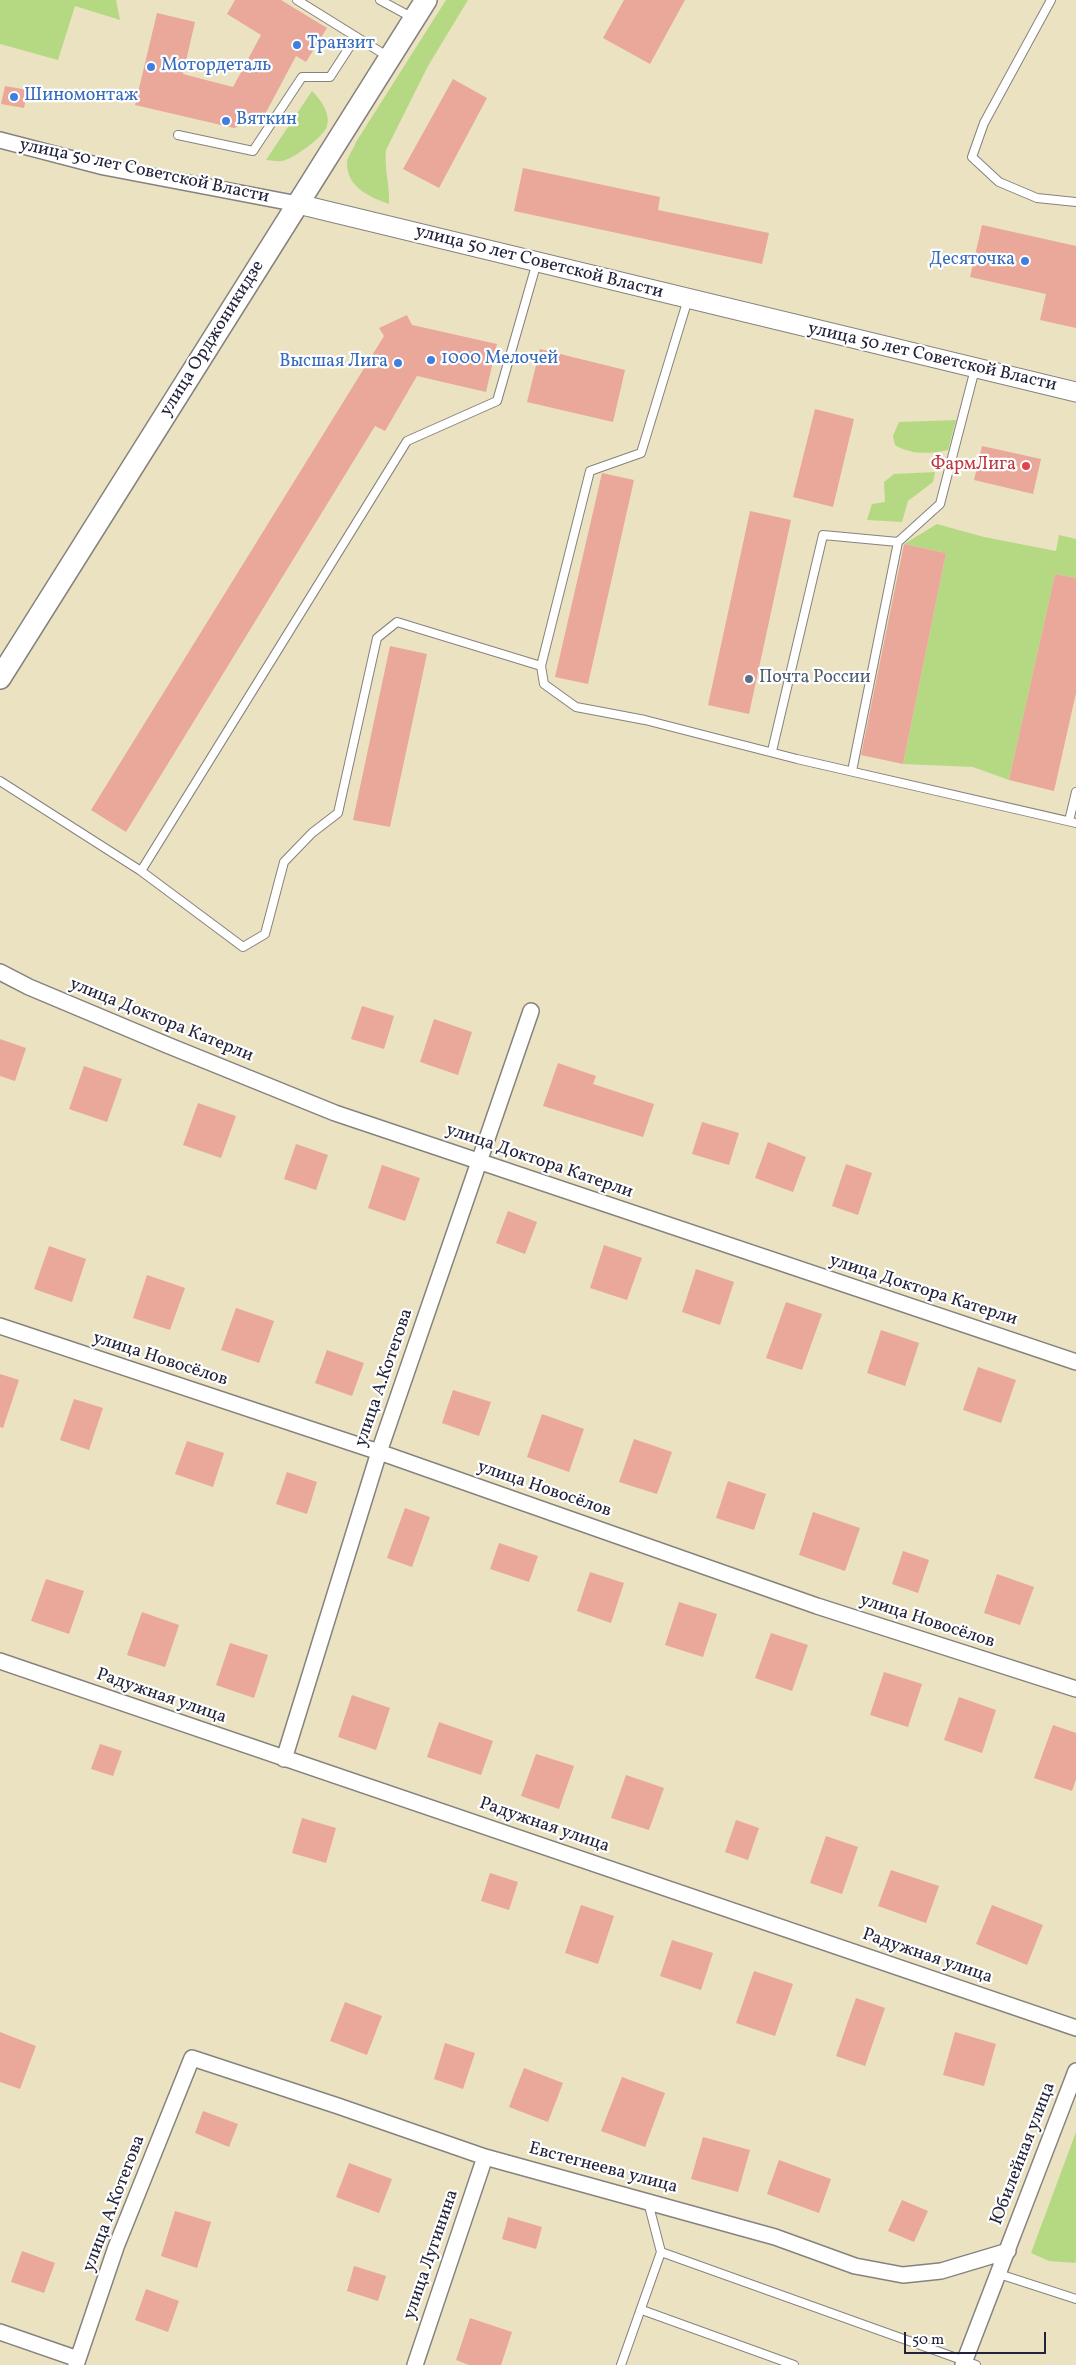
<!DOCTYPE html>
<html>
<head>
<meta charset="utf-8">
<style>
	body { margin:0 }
	#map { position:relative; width:1076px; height:2365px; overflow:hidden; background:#ebe2c2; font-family:Vollkorn,serif }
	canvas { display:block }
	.scale { position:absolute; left:904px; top:2332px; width:142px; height:22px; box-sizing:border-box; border:2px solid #22223b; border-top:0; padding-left:6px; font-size:15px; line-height:18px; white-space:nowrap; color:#22223b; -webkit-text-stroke:4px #fff; paint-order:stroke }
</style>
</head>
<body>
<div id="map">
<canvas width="1076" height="2365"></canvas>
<div class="scale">50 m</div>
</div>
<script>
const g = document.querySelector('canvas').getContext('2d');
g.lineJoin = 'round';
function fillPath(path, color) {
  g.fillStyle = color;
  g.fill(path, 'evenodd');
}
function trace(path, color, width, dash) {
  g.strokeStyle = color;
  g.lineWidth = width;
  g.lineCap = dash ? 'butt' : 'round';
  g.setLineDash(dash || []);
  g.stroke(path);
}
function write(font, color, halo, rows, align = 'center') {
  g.font = font + ' Vollkorn,serif';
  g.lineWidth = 4.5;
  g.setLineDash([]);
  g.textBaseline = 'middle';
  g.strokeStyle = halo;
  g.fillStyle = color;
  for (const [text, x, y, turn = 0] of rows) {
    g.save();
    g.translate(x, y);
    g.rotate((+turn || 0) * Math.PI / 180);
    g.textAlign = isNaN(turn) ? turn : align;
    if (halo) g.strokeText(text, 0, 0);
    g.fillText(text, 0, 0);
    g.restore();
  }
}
fillPath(new Path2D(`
	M 0,0 L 116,0 L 120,20 L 75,6 L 58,60 L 0,44 Z
	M 446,0 L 468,0 L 428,66 L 386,150 C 384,168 390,185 389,204 C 370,197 347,188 347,163 C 347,157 354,148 356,142 Z
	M 312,91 C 320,99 331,113 327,126 C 325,136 292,160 282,161 C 277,162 271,160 266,160 Z
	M 956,420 L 948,450 C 930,454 911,455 895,445 L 893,436 L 899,422 Z
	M 935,472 L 933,482 L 908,501 L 902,522 L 867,520 L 872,504 L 885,502 L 884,482 L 894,474 Z
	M 937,524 L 984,537 L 1056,551 L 1059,535 L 1076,539 L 1076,578 L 1055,574 L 1009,780 L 973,767 L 903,764 L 946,553 L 904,544 Z
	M 1076,2132 L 1076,2260 L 1075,2263 L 1049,2261 L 1031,2253 Z`), '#b5d982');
fillPath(new Path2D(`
	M 235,0 L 281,0 L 327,28 L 306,62 L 296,56 L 263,118 L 234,128 L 135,105 L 157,13 L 195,22 L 183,74 L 233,87 L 261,35 L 227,14 Z
	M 624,0 L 685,0 L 650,64 L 603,38 Z
	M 453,79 L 487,98 L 439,188 L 403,169 Z
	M 5,86 L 28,90 L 24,108 L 1,104 Z
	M 523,168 L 660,197 L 658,210 L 769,233 L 762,264 L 514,211 Z
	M 982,225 L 1076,246 L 1076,328 L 1040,320 L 1046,294 L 970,277 Z
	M 407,315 L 412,325 L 497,344 L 486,392 L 417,376 L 385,431 L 375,426 L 126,832 L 91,810 L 384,336 L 379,328 Z
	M 540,349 L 625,370 L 613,422 L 527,402 Z
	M 815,409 L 854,419 L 833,507 L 793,497 Z
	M 982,446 L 1041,459 L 1033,494 L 974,480 Z
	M 602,473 L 634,480 L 588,684 L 555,677 Z
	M 750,511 L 791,520 L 749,714 L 708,705 Z
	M 904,544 L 946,553 L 903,764 L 861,755 Z
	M 1055,574 L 1076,578 L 1076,693 L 1054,791 L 1009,780 Z
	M 390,646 L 427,654 L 390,827 L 353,820 Z
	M 362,1006 L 394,1016 L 384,1049 L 351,1039 Z
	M 434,1019 L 472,1032 L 458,1075 L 420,1062 Z
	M 0,1039 L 26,1048 L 15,1081 L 0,1076 Z
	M 558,1063 L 596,1076 L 593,1084 L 654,1104 L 643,1137 L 543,1106 Z
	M 84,1066 L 122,1079 L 107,1122 L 69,1109 Z
	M 198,1103 L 236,1116 L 221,1158 L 183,1145 Z
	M 702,1122 L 739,1133 L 729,1165 L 692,1154 Z
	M 768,1142 L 806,1157 L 793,1192 L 755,1178 Z
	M 296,1144 L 328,1155 L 316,1190 L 284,1179 Z
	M 846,1164 L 872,1173 L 858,1215 L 832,1206 Z
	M 382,1165 L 420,1178 L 405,1221 L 368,1208 Z
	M 508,1211 L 537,1222 L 525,1254 L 496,1243 Z
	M 604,1245 L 642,1258 L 627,1300 L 590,1288 Z
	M 49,1246 L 86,1259 L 72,1302 L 34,1289 Z
	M 696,1269 L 734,1282 L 720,1325 L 682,1312 Z
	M 147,1275 L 185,1288 L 170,1330 L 133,1318 Z
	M 786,1302 L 822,1314 L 802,1370 L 766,1358 Z
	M 236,1308 L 274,1321 L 259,1363 L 221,1350 Z
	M 881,1330 L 919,1343 L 905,1386 L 867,1373 Z
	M 327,1350 L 364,1363 L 352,1396 L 315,1383 Z
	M 978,1367 L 1016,1380 L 1001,1423 L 963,1410 Z
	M 0,1374 L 19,1380 L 3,1428 L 0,1427 Z
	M 453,1390 L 491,1402 L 479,1436 L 442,1423 Z
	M 74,1399 L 103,1408 L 89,1450 L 60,1440 Z
	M 542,1414 L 584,1429 L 569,1472 L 527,1457 Z
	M 634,1439 L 672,1452 L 657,1494 L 619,1482 Z
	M 187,1441 L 224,1453 L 213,1487 L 175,1474 Z
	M 287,1472 L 317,1482 L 307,1514 L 276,1504 Z
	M 728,1481 L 766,1494 L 754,1530 L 716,1518 Z
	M 405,1508 L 430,1517 L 412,1567 L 387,1558 Z
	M 813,1512 L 860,1528 L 845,1571 L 799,1555 Z
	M 499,1543 L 538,1556 L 529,1582 L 490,1569 Z
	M 903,1551 L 929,1560 L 918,1593 L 892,1584 Z
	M 590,1572 L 624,1583 L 611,1623 L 577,1611 Z
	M 997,1574 L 1034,1587 L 1020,1625 L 984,1613 Z
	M 46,1579 L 84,1591 L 69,1634 L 31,1621 Z
	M 679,1602 L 717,1614 L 703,1657 L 665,1645 Z
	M 142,1612 L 179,1625 L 165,1667 L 127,1655 Z
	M 771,1633 L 808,1645 L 792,1691 L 755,1678 Z
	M 230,1643 L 268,1655 L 254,1698 L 216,1685 Z
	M 884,1672 L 922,1684 L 908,1727 L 870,1715 Z
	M 352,1695 L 390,1708 L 376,1750 L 338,1737 Z
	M 959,1697 L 996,1710 L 982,1753 L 944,1740 Z
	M 439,1722 L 493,1741 L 481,1775 L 427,1757 Z
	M 1053,1725 L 1076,1733 L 1076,1779 L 1072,1791 L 1034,1778 Z
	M 100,1744 L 122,1751 L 113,1776 L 91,1769 Z
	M 536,1754 L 574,1766 L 559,1809 L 521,1796 Z
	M 626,1775 L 664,1788 L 649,1830 L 611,1818 Z
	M 302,1818 L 336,1828 L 326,1863 L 292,1853 Z
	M 736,1820 L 759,1828 L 748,1860 L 725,1852 Z
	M 826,1836 L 858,1847 L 842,1894 L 810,1883 Z
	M 891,1870 L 939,1886 L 926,1923 L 878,1906 Z
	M 490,1873 L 518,1882 L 509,1910 L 481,1901 Z
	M 581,1905 L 614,1916 L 598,1964 L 565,1953 Z
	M 992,1905 L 1043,1925 L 1027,1965 L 976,1944 Z
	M 672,1940 L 713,1953 L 701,1990 L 660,1976 Z
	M 754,1971 L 793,1984 L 775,2036 L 736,2023 Z
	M 856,1998 L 885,2008 L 865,2066 L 836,2056 Z
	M 345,2002 L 382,2016 L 367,2055 L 330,2041 Z
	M 0,2032 L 36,2046 L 20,2089 L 0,2082 Z
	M 955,2032 L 996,2044 L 984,2086 L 943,2075 Z
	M 445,2043 L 475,2053 L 463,2089 L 434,2079 Z
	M 524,2068 L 563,2083 L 548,2122 L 509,2107 Z
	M 622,2077 L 665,2093 L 645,2147 L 601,2131 Z
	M 203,2111 L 238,2124 L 229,2147 L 195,2133 Z
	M 703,2137 L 750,2150 L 738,2192 L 691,2179 Z
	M 779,2160 L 831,2179 L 819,2213 L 767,2194 Z
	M 349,2163 L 392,2179 L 379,2213 L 336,2197 Z
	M 902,2200 L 928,2211 L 914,2242 L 888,2231 Z
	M 175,2211 L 211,2222 L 197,2268 L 161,2256 Z
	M 508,2217 L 542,2227 L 536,2249 L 502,2239 Z
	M 22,2251 L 55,2263 L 44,2293 L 11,2282 Z
	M 354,2266 L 386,2276 L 378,2301 L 347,2291 Z
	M 146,2289 L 179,2301 L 168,2332 L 135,2320 Z
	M 470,2318 L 512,2332 L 501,2365 L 469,2365 L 456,2360 Z`), '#e9a89a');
const service = new Path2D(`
	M 297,0 L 387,56
	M 380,0 L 413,18
	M 1051,0 L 984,123 L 972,157 L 999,182 L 1037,198 L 1076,202
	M 178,135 L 253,151 L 302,77 L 330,77 L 356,37
	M 688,299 L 641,453 L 590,471 L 541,666 L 544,684 L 576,707 L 645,720 L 797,759 L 1076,823
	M 772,751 L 823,535 L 898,542 L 940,504 L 975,369
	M 852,771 L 898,542
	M 0,781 L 141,871 L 243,947 L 265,934 L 284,862 L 312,833 L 338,813 L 377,638 L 397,622 L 541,666
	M 1069,821 L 1076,792
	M 141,871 L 407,441 L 497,401 L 537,262
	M 661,2252 L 976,2365
	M 999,2274 L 1076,2299
	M 642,2310 L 794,2365
	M 621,2365 L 661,2252 L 648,2202`);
const minor = new Path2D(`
	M 0,140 L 104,167 L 298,204
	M 0,972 L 29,987 L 167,1045 L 335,1113 L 1076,1362
	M 0,1326 L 379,1452 L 817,1606 L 1076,1689
	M 0,1661 L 1076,2028
	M 284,1759 L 379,1452 L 531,1011
	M 0,2332 L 78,2359
	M 76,2365 L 116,2247 L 192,2058 L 338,2106 L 485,2157 L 775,2237 L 855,2266 L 903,2275 L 941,2271 L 1008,2251
	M 415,2365 L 485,2157
	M 963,2365 L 1076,2071`);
const tertiary = new Path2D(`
	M 298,204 L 1076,392`);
const secondary = new Path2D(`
	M 0,678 L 426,0`);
trace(service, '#86827e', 10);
trace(minor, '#86827e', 18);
trace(tertiary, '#86827e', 21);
trace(secondary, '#86827e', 24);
trace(service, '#fff', 8);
trace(minor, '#fff', 15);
trace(tertiary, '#fff', 19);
trace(secondary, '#fff', 21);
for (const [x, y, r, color] of [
	[297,45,5,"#3f7fe0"],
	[151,67,5,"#3f7fe0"],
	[14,97,5,"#3f7fe0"],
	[226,121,5,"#3f7fe0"],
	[1025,261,5,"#3f7fe0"],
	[431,360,5,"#3f7fe0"],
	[398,363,5,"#3f7fe0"],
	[1026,466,5,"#e0444e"],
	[749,679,5,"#5c6f8a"]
]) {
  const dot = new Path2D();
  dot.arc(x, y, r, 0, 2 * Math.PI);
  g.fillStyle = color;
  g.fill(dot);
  trace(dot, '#fff', 2);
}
write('18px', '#366cbe', '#fff', [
	["Транзит",307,45],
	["Мотордеталь",161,67],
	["Шиномонтаж",24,97],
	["Вяткин",236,121],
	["Десяточка",1015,261,"right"],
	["1000 Мелочей",441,360],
	["Высшая Лига",388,363,"right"]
], 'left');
write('18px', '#22223b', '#fff', [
	["улица 50 лет Советской Власти",144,172,12],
	["улица 50 лет Советской Власти",539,263,14],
	["улица Орджоникидзе",213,339,-58],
	["улица 50 лет Советской Власти",932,358,13],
	["улица Доктора Катерли",161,1021,22],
	["улица Доктора Катерли",539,1162,19],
	["улица Доктора Катерли",923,1291,18],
	["улица Новосёлов",160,1360,18],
	["улица А.Котегова",385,1378,-71],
	["улица Новосёлов",544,1490,19],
	["улица Новосёлов",927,1622,18],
	["Радужная улица",161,1697,19],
	["Радужная улица",544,1826,19],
	["Радужная улица",927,1957,19],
	["Юбилейная улица",1024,2154,-69],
	["Евстегнеева улица",603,2169,15],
	["улица А.Котегова",115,2204,-69],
	["улица Лугинина",432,2255,-71]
]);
write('18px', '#be3a42', '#fff', [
	["ФармЛига",1016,466]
], 'right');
write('18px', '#4e5e75', '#fff', [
	["Почта России",759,679]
], 'left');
</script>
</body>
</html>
